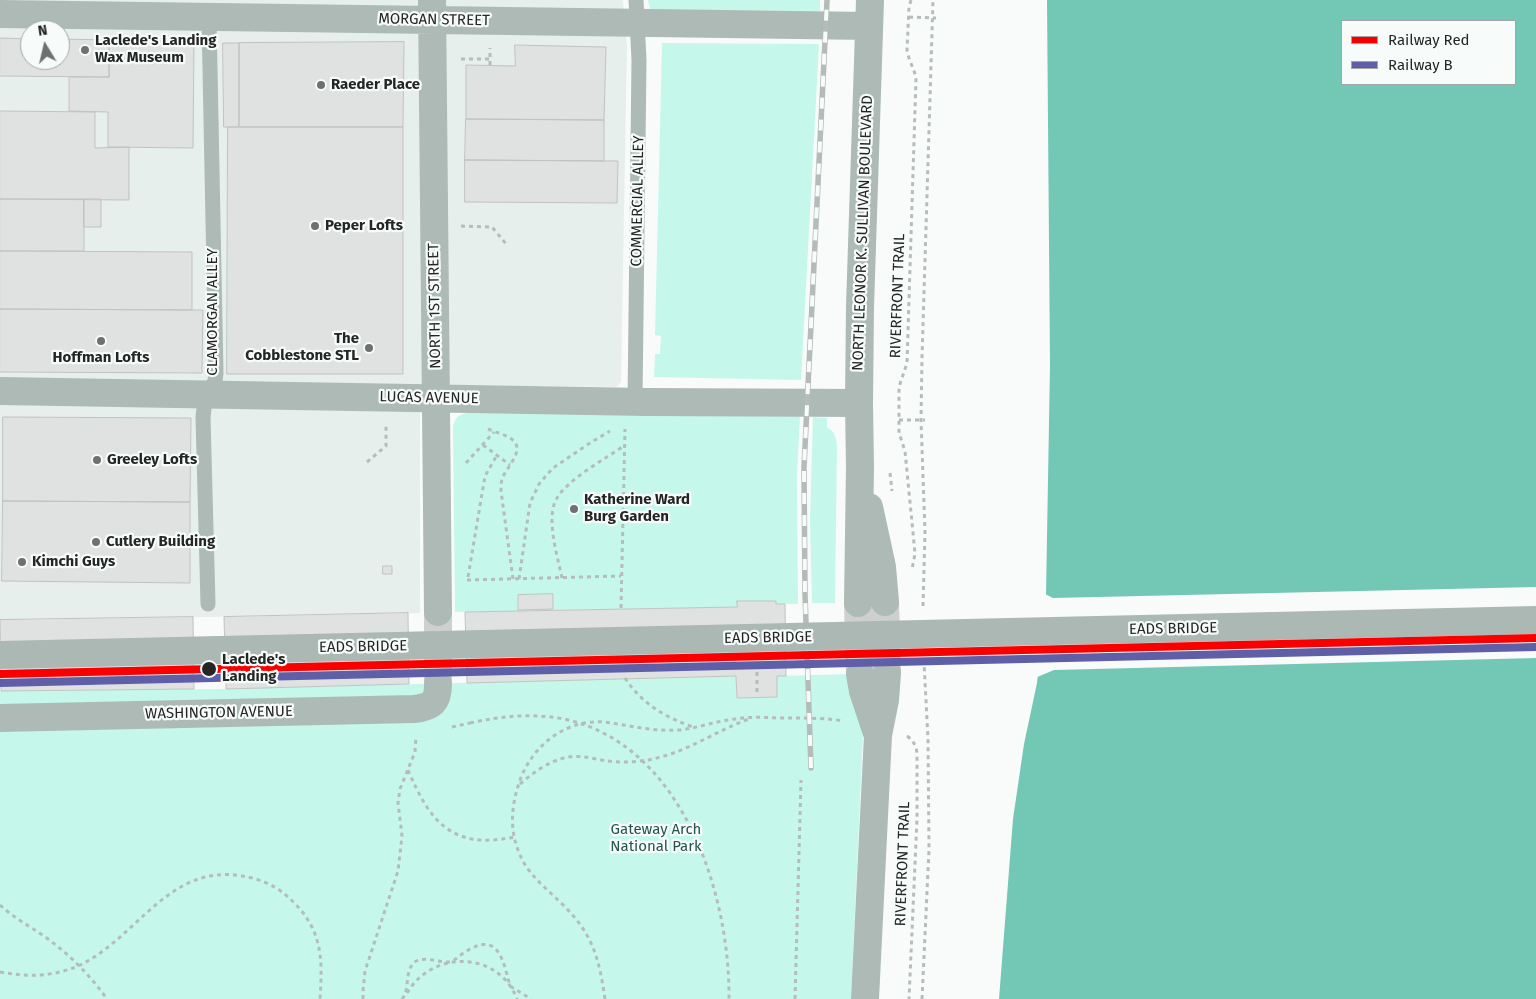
<!DOCTYPE html>
<html>
<head>
<meta charset="utf-8">
<style>
	body { margin:0 }
	#map { position:relative; width:1536px; height:999px; overflow:hidden; background:#f8fbfa; font-family:"Fira Sans",sans-serif }
	canvas { display:block }
	.legend { position:absolute; left:1341px; top:20px; width:175px; height:65px; box-sizing:border-box; background:#f7fcfa; border:1px solid #a3a6a5; margin:0; padding:6px 9px; list-style:none; font-size:15px; color:#242625 }
	.legend li { display:flex; align-items:center; gap:10px; height:25px }
	.legend b { width:25px; border:1px solid #a3a6a5 }
	.north { position:absolute; left:20px; top:20px; width:50px; height:50px; box-sizing:border-box; background:#f7fcfa; border:1px solid #a3a6a5; border-radius:50%; rotate:351deg; font-size:14px; font-weight:700; line-height:20px; text-align:center; color:#242625 }
	.north::after { content:''; display:block; margin:auto; width:18px; height:22px; background:#6e7170; clip-path:polygon(50% 0,100% 100%,50% 72%,0 100%) }
</style>
</head>
<body>
<div id="map">
<canvas width="1536" height="999"></canvas>
<ul class="legend">
<li><b style="height:6px;background:#f80000"></b>Railway Red</li>
<li><b style="height:6px;background:#5f5fa8"></b>Railway B</li>
</ul>
<div class="north">N</div>
</div>
<script>
const g = document.querySelector('canvas').getContext('2d');
g.lineJoin = 'round';
function fillPath(path, color) {
  g.fillStyle = color;
  g.fill(path, 'evenodd');
}
function trace(path, color, width, dash) {
  g.strokeStyle = color;
  g.lineWidth = width;
  g.lineCap = dash ? 'butt' : 'round';
  g.setLineDash(dash || []);
  g.stroke(path);
}
function write(font, color, halo, rows, align = 'center') {
  g.font = font + ' "Fira Sans",sans-serif';
  g.lineWidth = 4.5;
  g.setLineDash([]);
  g.textBaseline = 'middle';
  g.strokeStyle = halo;
  g.fillStyle = color;
  for (const [text, x, y, turn = 0] of rows) {
    g.save();
    g.translate(x, y);
    g.rotate((+turn || 0) * Math.PI / 180);
    g.textAlign = isNaN(turn) ? turn : align;
    if (halo) g.strokeText(text, 0, 0);
    g.fillText(text, 0, 0);
    g.restore();
  }
}
fillPath(new Path2D(`
	M 0,0 L 623,0 L 627,46 L 621,382 L 616,387 L 420,385 L 420,613 L 209,617 L 0,620 ZM 30,30 L 60,30 L 60,60 L 30,60 Z`), '#e7efec');
fillPath(new Path2D(`
	M 648,0 L 820,0 L 820,11 L 656,10 L 650,9 Z
	M 662,43 L 819,44 L 801,380 L 654,377 L 655,354 L 660,354 L 661,336 L 655,335 Z
	M 468,413 L 800,416 L 797,476 L 798,604 L 776,604 L 776,601 L 737,601 L 737,607 L 455,612 L 453,428 C 454,419 458,414 468,413 Z
	M 813,417 L 827,418 L 827,427 C 835,432 836,437 837,446 L 835,603 L 812,603 L 810,519 Z
	M 853,674 L 863,734 L 851,999 L 0,999 L 0,691 L 218,689 L 736,676 L 737,698 L 777,697 L 777,676 Z`), '#c5f8eb');
fillPath(new Path2D(`
	M 1047,0 L 1536,0 L 1536,999 L 999,999 L 1013,819 L 1024,744 L 1037,683 L 1046,595 L 1050,365 ZM 1342,21 L 1515,21 L 1515,84 L 1342,84 Z`), '#73c7b5');
fillPath(new Path2D(`
	M 1536,587 L 1536,658 L 1054,670 L 1035,678 L 1043,593 L 1053,598 Z`), '#f8fbfa');
const building = new Path2D(`
	M 0,38 L 30,39 L 30,60 L 60,60 L 60,39 L 109,40 L 109,77 L 0,76 Z
	M 109,40 L 194,41 L 193,148 L 108,147 L 108,112 L 69,111 L 69,77 L 109,77 Z
	M 404,42 L 403,127 L 239,127 L 239,43 Z
	M 223,43 L 239,43 L 239,127 L 224,127 Z
	M 515,45 L 606,47 L 604,120 L 466,119 L 466,65 L 515,66 Z
	M 0,111 L 95,112 L 95,148 L 129,147 L 129,200 L 0,199 Z
	M 466,119 L 604,120 L 604,161 L 465,160 Z
	M 228,127 L 403,127 L 403,374 L 227,374 Z
	M 465,160 L 618,161 L 617,203 L 465,202 Z
	M 0,199 L 84,199 L 84,251 L 0,251 Z
	M 84,199 L 101,199 L 101,227 L 84,227 Z
	M 0,251 L 192,252 L 192,310 L 0,309 Z
	M 0,309 L 203,310 L 202,373 L 0,372 Z
	M 3,417 L 191,418 L 190,502 L 3,501 Z
	M 3,501 L 190,502 L 190,583 L 2,581 Z
	M 383,566 L 392,566 L 392,574 L 383,574 Z
	M 553,594 L 553,609 L 518,610 L 518,595 Z
	M 737,601 L 776,601 L 776,604 L 785,604 L 786,676 L 777,676 L 777,697 L 737,698 L 736,676 L 467,683 L 465,612 L 737,607 Z
	M 408,613 L 409,684 L 226,689 L 224,617 Z
	M 193,617 L 194,689 L 1,691 L 0,620 Z`);
fillPath(building, '#e0e2e1');
trace(building, '#c1c3c2', 1);
trace(new Path2D(`
	M 438,612 L 438,684`), '#ced0cf', 28, [28, 14]);
trace(new Path2D(`
	M 885,602 L 887,673
	M 858,603 L 860,674`), '#ced0cf', 28, [28, 14]);
trace(new Path2D(`
	M 911,0 L 909,7 L 907,50 C 908,59 914,68 916,78 L 907,363 L 899,387 L 899,433 L 905,451 L 914,543 L 915,554 L 912,569
	M 909,17 L 936,18
	M 461,59 L 490,59
	M 490,65 L 490,48
	M 461,226 L 492,227 L 507,245
	M 899,420 L 925,420
	M 488,429 C 495,432 503,434 510,438 C 528,449 506,467 502,479 C 501,483 501,487 501,491 L 513,579
	M 483,445 L 510,465
	M 367,462 L 386,446 L 386,425
	M 466,463 L 494,432
	M 890,473 L 892,491
	M 468,577 L 485,476 L 497,455
	M 562,578 C 558,559 552,539 552,520 C 552,513 553,504 557,498 C 567,480 606,458 624,446
	M 519,579 L 530,503 L 539,484 L 553,468 L 590,443 L 610,431
	M 467,580 L 621,576
	M 923,606 L 925,532 L 921,420 L 922,358 L 933,0
	M 621,608 L 625,429
	M 757,672 L 757,694
	M 625,678 C 642,704 665,717 693,727
	M 452,727 L 470,723
	M 907,736 C 914,741 917,747 917,756 L 917,819 L 909,999
	M 408,770 C 430,822 452,850 514,837
	M 520,784 C 534,772 550,760 569,757 C 582,755 595,759 607,761 C 624,763 641,762 657,758 C 690,750 718,730 749,719
	M 0,905 C 13,917 29,926 44,936 C 69,954 89,974 107,999
	M 0,972 C 27,977 52,977 78,966 C 137,939 168,863 242,876 C 257,878 275,885 287,896 C 322,927 323,955 320,999
	M 407,993 C 432,950 498,950 517,999
	M 363,999 L 363,991 L 365,971 L 398,871 L 402,836 L 398,803 L 400,789 L 415,752 L 416,736
	M 402,999 C 410,991 404,974 414,962 C 426,956 436,962 448,962 C 454,962 460,955 465,952 C 499,930 503,961 510,986 L 531,999
	M 605,999 C 599,957 592,932 560,902 C 544,886 526,873 518,850 C 509,826 512,803 520,780 C 533,745 566,719 604,722 C 629,725 653,732 679,730 C 698,728 716,721 735,719 C 752,716 770,718 788,718 C 806,718 826,718 844,721
	M 795,999 L 801,780
	M 922,999 L 929,850 L 928,739 L 924,662`), '#b5bdba', 3, [4, 4]);
trace(new Path2D(`
	M 635,401 L 639,60 L 636,0
	M 208,604 L 203,417 L 205,400 L 215,381 L 216,373 L 209,18`), '#adbab6', 15);
trace(new Path2D(`
	M 432,0 L 438,612
	M 0,14 L 869,26
	M 0,391 L 646,402 L 859,403
	M 0,718 L 414,709 C 432,707 438,702 438,684`), '#adbab6', 28);
trace(new Path2D(`
	M 869,507 L 882,567 L 885,602
	M 858,603 L 860,467 L 859,403 L 860,307 L 870,0
	M 860,674 L 863,691 L 877,733
	M 865,999 L 878,735 L 885,700 L 887,673`), '#adbab6', 28);
const rail = new Path2D(`
	M 811,768 L 805,594 L 804,467 L 827,0`);
trace(rail, '#b4bbb9', 5.5);
trace(rail, '#f7fcfa', 4, [11]);
trace(new Path2D(`
	M 470,723 C 502,716 532,713 564,719 C 682,744 730,893 729,999`), '#b5bdba', 3, [4, 4]);
trace(new Path2D(`
	M 0,655 L 1536,620`), '#abb8b4', 28);
trace(new Path2D(`
	M 0,674 L 1536,638`), '#f80000', 8);
trace(new Path2D(`
	M 0,683 L 1536,647`), '#5f5fa8', 8);
for (const [x, y, r, color] of [
	[85,50,5,"#6e7170"],
	[321,85,5,"#6e7170"],
	[315,226,5,"#6e7170"],
	[101,341,5,"#6e7170"],
	[369,348,5,"#6e7170"],
	[97,460,5,"#6e7170"],
	[574,509,5,"#6e7170"],
	[96,542,5,"#6e7170"],
	[22,562,5,"#6e7170"],
	[209,669,8,"#242625"]
]) {
  const dot = new Path2D();
  dot.arc(x, y, r, 0, 2 * Math.PI);
  g.fillStyle = color;
  g.fill(dot);
  trace(dot, '#f7fcfa', 2);
}
write('15px', '#242625', '#f7fcfa', [
	["MORGAN STREET",434,20,1],
	["COMMERCIAL ALLEY",638,201,-89],
	["NORTH LEONOR K. SULLIVAN BOULEVARD",863,233,-88],
	["RIVERFRONT TRAIL",898,296,-88],
	["NORTH 1ST STREET",435,306,-91],
	["CLAMORGAN ALLEY",213,312,-90],
	["LUCAS AVENUE",429,398,1],
	["EADS BRIDGE",1173,629,-1],
	["EADS BRIDGE",768,638,-1],
	["EADS BRIDGE",363,647,-1],
	["WASHINGTON AVENUE",219,713,-1],
	["RIVERFRONT TRAIL",903,864,-88]
]);
write('bold 15px', '#242625', '#f7fcfa', [
	["Laclede's Landing",95,41],
	["Wax Museum",95,58],
	["Raeder Place",331,85],
	["Peper Lofts",325,226],
	["The",359,339,"right"],
	["Cobblestone STL",359,356,"right"],
	["Hoffman Lofts",101,358,"center"],
	["Greeley Lofts",107,460],
	["Katherine Ward",584,500],
	["Burg Garden",584,517],
	["Cutlery Building",106,542],
	["Kimchi Guys",32,562]
], 'left');
write('bold 15px', '#242625', '#f7fcfa', [
	["Laclede's",222,660],
	["Landing",222,677]
], 'left');
write('15px', '#24554a', '#f7fcfa', [
	["Gateway Arch",656,830],
	["National Park",656,847]
]);
</script>
</body>
</html>
